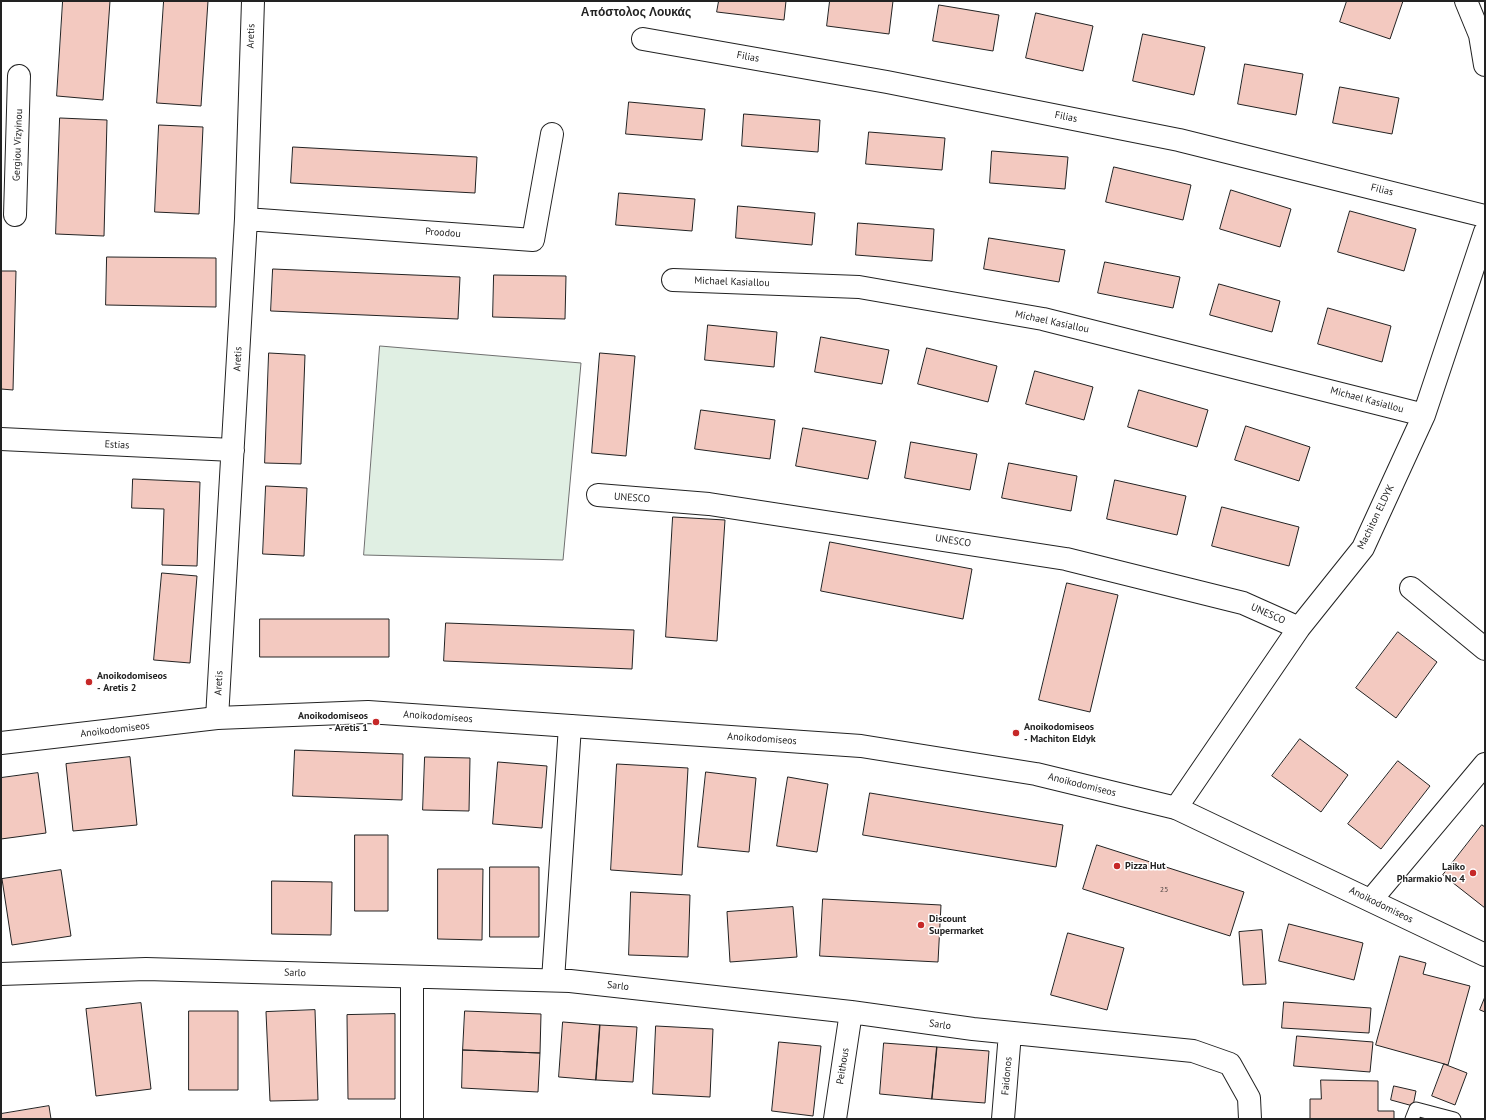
<!DOCTYPE html>
<html>
<head>
<meta charset="utf-8">
<style>
	body { margin:0 }
	#map { position:relative; width:1486px; height:1120px; overflow:hidden; background:#fff; font-family:"PT Sans",sans-serif }
	canvas { display:block }
	.frame { position:absolute; inset:0; border:2px solid #222; pointer-events:none }
</style>
</head>
<body>
<div id="map">
<canvas width="1486" height="1120"></canvas>
<div class="frame"></div>
</div>
<script>
const g = document.querySelector('canvas').getContext('2d');
g.lineJoin = 'round';
function fillPath(path, color) {
  g.fillStyle = color;
  g.fill(path, 'evenodd');
}
function trace(path, color, width, dash) {
  g.strokeStyle = color;
  g.lineWidth = width;
  g.lineCap = dash ? 'butt' : 'round';
  g.setLineDash(dash || []);
  g.stroke(path);
}
function write(font, color, halo, rows, align = 'center') {
  g.font = font + ' "PT Sans",sans-serif';
  g.lineWidth = 3;
  g.setLineDash([]);
  g.textBaseline = 'middle';
  g.strokeStyle = halo;
  g.fillStyle = color;
  for (const [text, x, y, turn = 0] of rows) {
    g.save();
    g.translate(x, y);
    g.rotate((+turn || 0) * Math.PI / 180);
    g.textAlign = isNaN(turn) ? turn : align;
    if (halo) g.strokeText(text, 0, 0);
    g.fillText(text, 0, 0);
    g.restore();
  }
}
const green = new Path2D(`
	M 380,346 L 581,363 L 563,560 L 364,555 Z`);
fillPath(green, '#e0efe3');
trace(green, '#6f6f6f', 1);
const building = new Path2D(`
	M 63,1 L 110,1 L 103,100 L 57,96 Z
	M 164,1 L 208,1 L 201,106 L 157,103 Z
	M 719,1 L 786,1 L 784,20 L 717,12 Z
	M 830,1 L 893,1 L 889,34 L 827,26 Z
	M 1347,1 L 1403,1 L 1390,39 L 1340,22 Z
	M 939,5 L 999,15 L 993,51 L 933,41 Z
	M 1036,13 L 1093,26 L 1083,71 L 1026,58 Z
	M 1143,34 L 1205,47 L 1194,95 L 1133,81 Z
	M 1245,64 L 1303,74 L 1296,115 L 1238,104 Z
	M 1340,87 L 1399,98 L 1392,134 L 1333,123 Z
	M 629,102 L 705,109 L 702,140 L 626,134 Z
	M 744,114 L 820,120 L 818,152 L 742,146 Z
	M 60,118 L 107,120 L 104,236 L 56,234 Z
	M 159,125 L 203,127 L 199,214 L 155,212 Z
	M 869,132 L 945,138 L 942,170 L 866,164 Z
	M 293,147 L 477,157 L 475,193 L 291,183 Z
	M 992,151 L 1068,157 L 1065,189 L 990,183 Z
	M 1114,167 L 1191,185 L 1183,220 L 1106,202 Z
	M 1231,190 L 1291,209 L 1280,247 L 1220,229 Z
	M 619,193 L 695,199 L 692,231 L 616,225 Z
	M 738,206 L 815,213 L 812,245 L 736,238 Z
	M 1350,211 L 1416,229 L 1404,271 L 1338,252 Z
	M 858,223 L 934,229 L 932,261 L 856,255 Z
	M 989,238 L 1065,250 L 1059,282 L 984,269 Z
	M 107,257 L 216,258 L 216,307 L 106,305 Z
	M 1105,262 L 1180,277 L 1173,308 L 1098,293 Z
	M 273,269 L 460,277 L 458,319 L 271,311 Z
	M 1,271 L 16,271 L 13,390 L 1,389 Z
	M 494,275 L 566,276 L 565,319 L 493,317 Z
	M 1219,284 L 1280,301 L 1272,332 L 1210,315 Z
	M 1328,308 L 1391,326 L 1382,362 L 1318,344 Z
	M 708,325 L 777,332 L 774,367 L 705,360 Z
	M 821,337 L 889,350 L 882,384 L 815,372 Z
	M 927,348 L 997,366 L 988,402 L 918,384 Z
	M 269,353 L 305,355 L 301,464 L 265,463 Z
	M 600,353 L 635,356 L 626,456 L 592,453 Z
	M 1035,371 L 1093,387 L 1084,420 L 1026,404 Z
	M 1139,390 L 1208,410 L 1197,447 L 1128,427 Z
	M 701,410 L 775,420 L 770,459 L 695,449 Z
	M 1246,426 L 1310,447 L 1299,481 L 1235,460 Z
	M 803,428 L 876,441 L 868,479 L 796,466 Z
	M 911,442 L 977,454 L 970,490 L 905,478 Z
	M 1009,463 L 1077,476 L 1071,511 L 1002,498 Z
	M 133,479 L 200,482 L 197,566 L 162,565 L 164,509 L 132,508 Z
	M 1115,480 L 1186,496 L 1177,535 L 1107,519 Z
	M 266,486 L 307,488 L 304,556 L 263,554 Z
	M 1222,507 L 1299,527 L 1289,566 L 1212,546 Z
	M 673,517 L 725,520 L 717,641 L 666,637 Z
	M 830,542 L 972,569 L 963,619 L 821,591 Z
	M 162,573 L 197,576 L 190,663 L 154,660 Z
	M 1067,583 L 1118,595 L 1090,712 L 1039,700 Z
	M 260,619 L 389,619 L 389,657 L 260,657 Z
	M 446,623 L 634,630 L 632,669 L 444,661 Z
	M 1398,632 L 1437,662 L 1396,718 L 1356,688 Z
	M 1300,739 L 1348,775 L 1321,812 L 1272,776 Z
	M 295,750 L 403,754 L 402,800 L 293,796 Z
	M 130,757 L 137,825 L 73,831 L 66,764 Z
	M 425,757 L 470,758 L 469,811 L 423,810 Z
	M 1398,761 L 1430,786 L 1381,849 L 1348,824 Z
	M 498,762 L 547,766 L 542,828 L 493,824 Z
	M 617,764 L 688,768 L 682,875 L 611,870 Z
	M 706,772 L 756,778 L 749,852 L 698,847 Z
	M 38,773 L 46,833 L 1,839 L 1,778 Z
	M 788,777 L 828,784 L 817,852 L 777,846 Z
	M 870,793 L 1063,825 L 1056,867 L 863,835 Z
	M 1482,825 L 1485,827 L 1485,908 L 1443,875 Z
	M 355,835 L 388,835 L 388,911 L 355,911 Z
	M 1097,845 L 1244,892 L 1230,936 L 1083,889 Z
	M 490,867 L 539,867 L 539,937 L 490,937 Z
	M 438,869 L 483,869 L 482,940 L 438,939 Z
	M 61,870 L 71,936 L 12,945 L 2,879 Z
	M 272,881 L 332,882 L 331,935 L 272,934 Z
	M 631,892 L 690,895 L 688,957 L 629,955 Z
	M 823,899 L 941,905 L 938,962 L 820,956 Z
	M 793,907 L 797,957 L 730,962 L 727,912 Z
	M 1289,924 L 1363,943 L 1354,980 L 1279,961 Z
	M 1262,930 L 1266,984 L 1243,985 L 1239,932 Z
	M 1068,933 L 1124,948 L 1107,1010 L 1051,995 Z
	M 1400,956 L 1426,963 L 1423,974 L 1470,986 L 1448,1065 L 1376,1045 Z
	M 1485,997 L 1485,1012 L 1480,1010 Z
	M 1284,1002 L 1371,1008 L 1369,1033 L 1282,1028 Z
	M 141,1003 L 151,1089 L 96,1096 L 86,1009 Z
	M 315,1010 L 318,1100 L 270,1101 L 266,1012 Z
	M 189,1011 L 238,1011 L 238,1090 L 189,1090 Z
	M 465,1011 L 541,1014 L 540,1053 L 463,1050 Z
	M 395,1014 L 395,1099 L 348,1099 L 347,1015 Z
	M 563,1022 L 600,1025 L 596,1080 L 559,1077 Z
	M 600,1025 L 637,1027 L 633,1082 L 596,1080 Z
	M 656,1026 L 713,1029 L 710,1097 L 653,1094 Z
	M 1297,1036 L 1373,1042 L 1370,1072 L 1294,1066 Z
	M 779,1042 L 821,1046 L 813,1116 L 772,1111 Z
	M 884,1043 L 937,1047 L 932,1099 L 880,1094 Z
	M 937,1047 L 989,1051 L 985,1103 L 932,1099 Z
	M 463,1050 L 540,1053 L 538,1092 L 462,1088 Z
	M 1444,1064 L 1467,1073 L 1455,1105 L 1432,1096 Z
	M 1321,1080 L 1378,1081 L 1378,1111 L 1394,1111 L 1394,1119 L 1310,1119 L 1310,1099 L 1321,1099 Z
	M 1394,1086 L 1416,1091 L 1413,1106 L 1391,1100 Z
	M 49,1106 L 51,1119 L 1,1119 L 1,1114 Z`);
fillPath(building, '#f3c9c0');
trace(building, '#222', 1);
const service = new Path2D(`
	M 1412,1119 L 1416,1109 L 1454,1119`);
const minor = new Path2D(`
	M 1466,1 L 1480,35 L 1485,65
	M 643,39 L 887,82 L 1179,140 L 1485,216
	M 15,215 L 19,76
	M 246,219 L 533,240 L 552,134
	M 673,280 L 859,287 L 1043,319 L 1424,415
	M 1,439 L 233,450
	M 598,495 L 709,504 L 1066,559 L 1243,603 L 1299,628
	M 1411,588 L 1485,649
	M 217,718 L 246,219 L 253,1
	M 1176,808 L 1299,628 L 1363,548 L 1424,415 L 1485,232
	M 1,974 L 146,969 L 570,981 L 851,1012 L 973,1029 L 1193,1051 L 1230,1064 L 1249,1098 L 1250,1119
	M 412,977 L 412,1119
	M 553,980 L 570,726
	M 835,1119 L 851,1012
	M 1003,1119 L 1010,1033`);
const tertiary = new Path2D(`
	M 1,743 L 217,718 L 368,712 L 861,746 L 1036,774 L 1176,808 L 1485,955
	M 1371,900 L 1485,764`);
trace(service, '#222', 15);
trace(minor, '#222', 24);
trace(tertiary, '#222', 24);
trace(service, '#fff', 13);
trace(minor, '#fff', 22);
trace(tertiary, '#fff', 22);
for (const [x, y, r, color] of [
	[89,682,4,"#c62828"],
	[376,722,4,"#c62828"],
	[1016,733,4,"#c62828"],
	[1117,866,4,"#c62828"],
	[1473,873,4,"#c62828"],
	[921,925,4,"#c62828"]
]) {
  const dot = new Path2D();
  dot.arc(x, y, r, 0, 2 * Math.PI);
  g.fillStyle = color;
  g.fill(dot);
  trace(dot, '#fff', 1.5);
}
write('8px', '#564c4a', null, [
	["25",1164,890]
]);
write('10px', '#222', '#fff', [
	["Aretis",251,36,-88],
	["Filias",748,57,10],
	["Filias",1066,117,11],
	["Gergiou Vizyinou",18,145,-88],
	["Filias",1382,190,14],
	["Proodou",443,233,4],
	["Michael Kasiallou",732,282,2],
	["Michael Kasiallou",1052,322,12],
	["Aretis",238,359,-87],
	["Michael Kasiallou",1367,400,15],
	["Estias",117,445,3],
	["UNESCO",632,498,4],
	["Machiton ELDYK",1376,517,-64],
	["UNESCO",953,541,9],
	["UNESCO",1268,614,24],
	["Aretis",219,683,-87],
	["Anoikodomiseos",438,717,4],
	["Anoikodomiseos",115,730,-7],
	["Anoikodomiseos",762,739,4],
	["Anoikodomiseos",1082,785,14],
	["Anoikodomiseos",1381,905,26],
	["Sarlo",295,973,2],
	["Sarlo",618,986,6],
	["Sarlo",940,1025,8],
	["Peithous",843,1066,-81],
	["Faidonos",1007,1076,-85]
]);
write('bold 10px', '#222', '#fff', [
	["Anoikodomiseos",97,676],
	["- Aretis 2",97,688],
	["Anoikodomiseos",368,716,"right"],
	["- Aretis 1",368,728,"right"],
	["Anoikodomiseos",1024,727],
	["- Machiton Eldyk",1024,739],
	["Pizza Hut",1125,866],
	["Laiko",1465,867,"right"],
	["Pharmakio No 4",1465,879,"right"],
	["Discount",929,919],
	["Supermarket",929,931]
], 'left');
write('bold 12px', '#222', '#fff', [
	["Απόστολος Λουκάς",636,13]
]);
</script>
</body>
</html>
